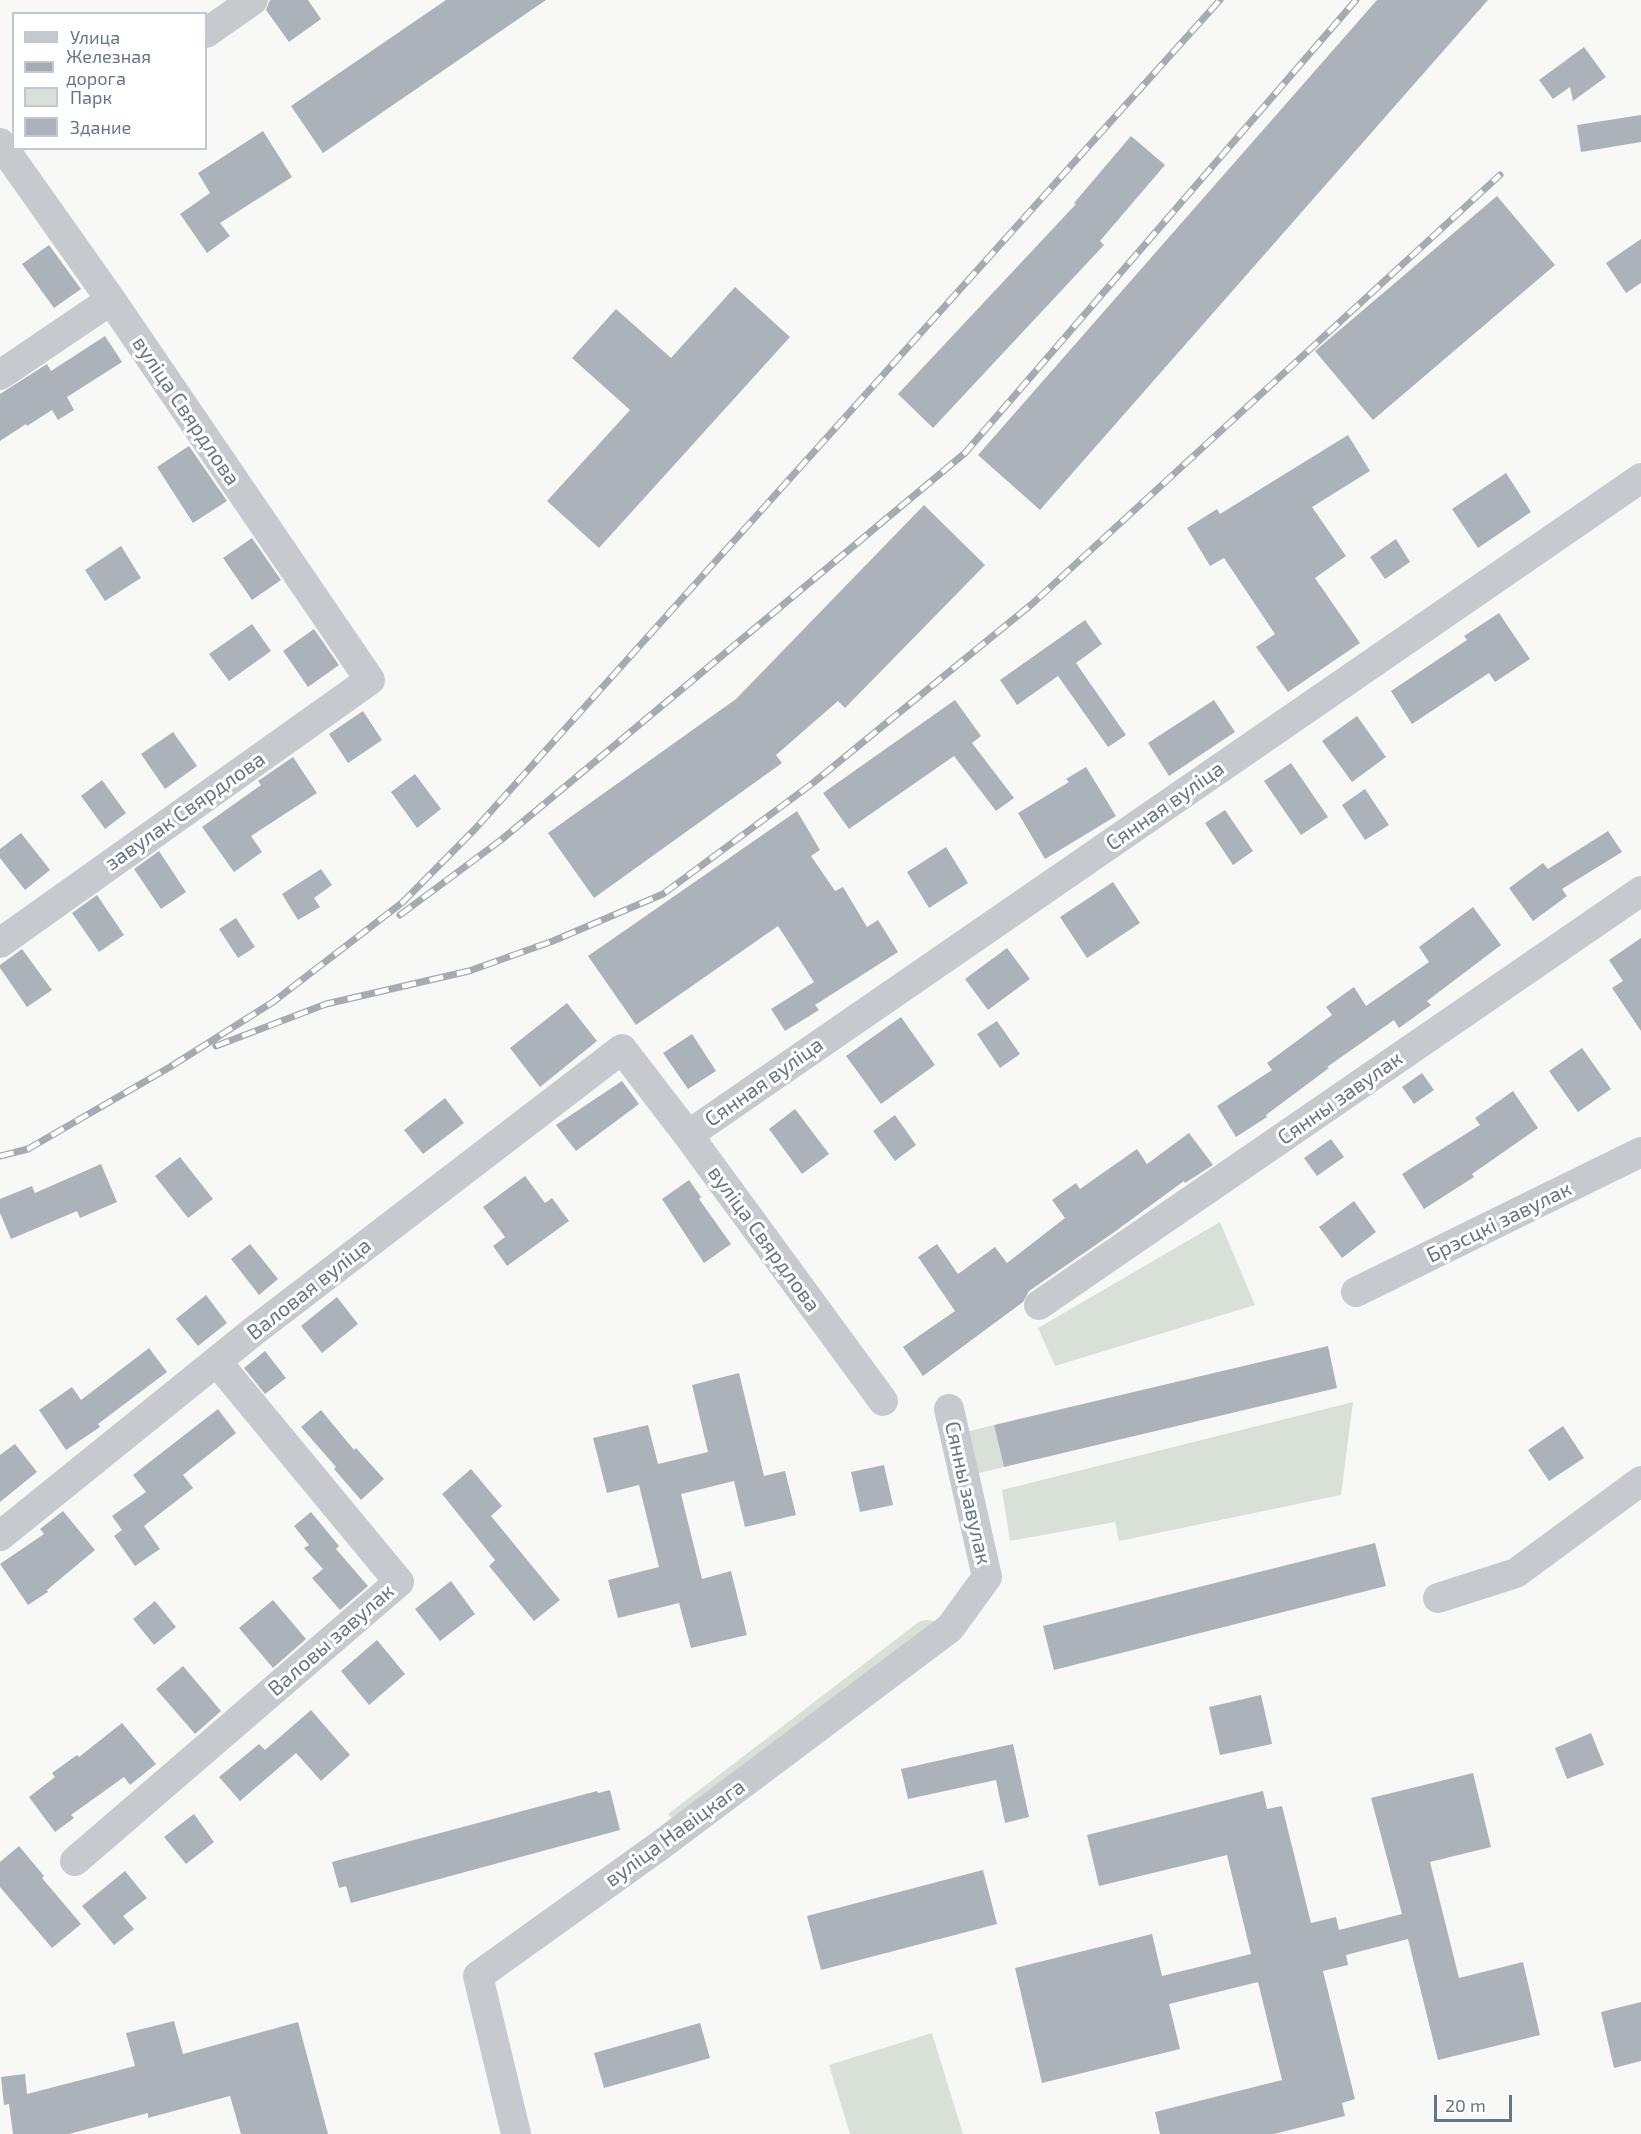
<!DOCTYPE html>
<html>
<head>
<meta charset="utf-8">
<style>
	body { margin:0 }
	#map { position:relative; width:1641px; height:2134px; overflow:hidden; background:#f8f9f6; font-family:"Exo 2",sans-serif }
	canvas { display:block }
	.legend { position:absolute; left:12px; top:12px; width:195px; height:138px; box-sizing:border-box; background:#fff; border:2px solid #c2c8cf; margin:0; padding:8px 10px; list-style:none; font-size:18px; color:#677588 }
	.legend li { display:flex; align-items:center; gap:12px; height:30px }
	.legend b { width:30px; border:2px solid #c2c8cf }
	.scale { position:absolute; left:1434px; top:2095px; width:78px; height:27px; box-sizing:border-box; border:3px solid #677588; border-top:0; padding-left:8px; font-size:18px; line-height:21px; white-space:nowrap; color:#677588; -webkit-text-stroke:4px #fff; paint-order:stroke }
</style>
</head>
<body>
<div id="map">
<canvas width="1641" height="2134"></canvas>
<ul class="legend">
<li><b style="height:8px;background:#c6c9cd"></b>Улица</li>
<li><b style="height:8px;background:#a6abb2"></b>Железная дорога</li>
<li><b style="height:16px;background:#d9e0d7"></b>Парк</li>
<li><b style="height:16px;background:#acb2ba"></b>Здание</li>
</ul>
<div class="scale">20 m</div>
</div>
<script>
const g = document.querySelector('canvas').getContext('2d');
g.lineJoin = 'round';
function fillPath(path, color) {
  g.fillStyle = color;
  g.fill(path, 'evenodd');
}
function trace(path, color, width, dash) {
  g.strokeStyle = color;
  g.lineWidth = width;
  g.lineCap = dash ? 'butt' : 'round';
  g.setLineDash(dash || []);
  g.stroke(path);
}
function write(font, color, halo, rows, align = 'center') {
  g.font = font + ' "Exo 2",sans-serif';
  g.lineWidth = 6;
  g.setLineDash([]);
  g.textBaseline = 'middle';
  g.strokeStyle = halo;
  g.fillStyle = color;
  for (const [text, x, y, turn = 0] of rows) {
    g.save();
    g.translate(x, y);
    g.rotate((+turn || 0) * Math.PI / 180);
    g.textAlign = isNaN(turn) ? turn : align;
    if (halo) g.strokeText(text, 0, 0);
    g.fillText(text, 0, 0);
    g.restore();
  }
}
fillPath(new Path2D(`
	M 1220,1222 L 1255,1305 L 1055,1366 L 1038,1328 Z
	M 1353,1402 L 1341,1495 L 1119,1541 L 1115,1522 L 1010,1541 L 1002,1490 Z
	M 994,1425 L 1004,1467 L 971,1475 L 961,1433 Z
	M 926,1620 L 934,1621 L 938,1626 L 672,1818 L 668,1814 L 920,1621 Z
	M 932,2033 L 963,2134 L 850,2134 L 829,2065 Z`), '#d9e0d7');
fillPath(new Path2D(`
	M 270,0 L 308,0 L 321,19 L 289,42 L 266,10 Z
	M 446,0 L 546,0 L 323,153 L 291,106 Z
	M 1377,0 L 1488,0 L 1040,510 L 978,455 Z
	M 1584,47 L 1606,77 L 1573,101 L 1570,87 L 1553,99 L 1539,80 Z
	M 1641,115 L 1641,142 L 1581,152 L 1577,125 Z
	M 263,131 L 292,177 L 220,223 L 230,236 L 207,253 L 180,214 L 210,193 L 198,173 Z
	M 1131,136 L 1165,165 L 1100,241 L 1104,245 L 933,428 L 898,394 L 1076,204 L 1074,203 Z
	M 1497,196 L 1555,265 L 1373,420 L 1315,351 Z
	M 1641,239 L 1641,283 L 1626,293 L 1606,263 Z
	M 49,245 L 81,289 L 54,308 L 22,264 Z
	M 735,287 L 790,337 L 599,548 L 547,501 L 630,410 L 572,358 L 616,309 L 671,358 Z
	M 105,336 L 122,362 L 67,397 L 74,410 L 58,420 L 52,410 L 27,426 L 26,424 L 0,441 L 0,394 L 47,364 L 51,371 Z
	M 1348,435 L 1370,471 L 1312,507 L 1346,556 L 1315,578 L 1360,643 L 1288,692 L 1256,647 L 1275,634 L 1224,558 L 1210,566 L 1187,528 L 1217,509 L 1220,514 Z
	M 189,446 L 227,501 L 193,523 L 157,467 Z
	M 1506,473 L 1531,512 L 1478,548 L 1452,509 Z
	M 924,505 L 985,565 L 845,708 L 838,701 L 776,755 L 782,763 L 594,898 L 548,833 L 736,699 Z
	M 252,538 L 281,580 L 252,600 L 223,558 Z
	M 1396,539 L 1410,562 L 1385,579 L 1370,557 Z
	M 121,546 L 141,578 L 105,601 L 85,570 Z
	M 1499,613 L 1530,659 L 1495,682 L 1489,673 L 1412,724 L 1391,691 L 1467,640 L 1464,636 Z
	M 1085,620 L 1102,644 L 1076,663 L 1126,735 L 1108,747 L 1058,676 L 1017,705 L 1000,680 Z
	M 252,624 L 271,651 L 229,681 L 209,654 Z
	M 314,629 L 339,665 L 308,687 L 283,651 Z
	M 955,700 L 981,736 L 972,743 L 1014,798 L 996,811 L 954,756 L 849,829 L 823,793 Z
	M 1214,700 L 1235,732 L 1169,776 L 1148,743 Z
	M 363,711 L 382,740 L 348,763 L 329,734 Z
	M 1357,716 L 1386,757 L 1352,782 L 1322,741 Z
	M 173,732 L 197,766 L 165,789 L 141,754 Z
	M 293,757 L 317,793 L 251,836 L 262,852 L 234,872 L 202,827 L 261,785 L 258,781 Z
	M 1291,763 L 1328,817 L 1301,835 L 1264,781 Z
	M 1086,767 L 1116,816 L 1045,859 L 1018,813 L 1069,782 L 1066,779 Z
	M 415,774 L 441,809 L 417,828 L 391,792 Z
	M 102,780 L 126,813 L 105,829 L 81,796 Z
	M 1365,789 L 1389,825 L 1365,840 L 1342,805 Z
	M 1225,810 L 1253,851 L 1233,865 L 1205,823 Z
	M 797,811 L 820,850 L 811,856 L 835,891 L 843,887 L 867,927 L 878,920 L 898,952 L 815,1005 L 819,1010 L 785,1031 L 771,1009 L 814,982 L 778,926 L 636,1025 L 588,956 Z
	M 1608,831 L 1622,852 L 1562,889 L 1567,896 L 1533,921 L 1509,888 L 1543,863 L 1548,869 Z
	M 21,833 L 50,870 L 25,890 L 0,858 L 0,849 Z
	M 946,847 L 968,883 L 929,908 L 907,872 Z
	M 159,851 L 186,892 L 161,909 L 134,869 Z
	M 321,869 L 332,885 L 314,898 L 320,907 L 298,920 L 282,894 Z
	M 1113,882 L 1140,923 L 1087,958 L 1060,917 Z
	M 97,895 L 124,935 L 99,952 L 72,913 Z
	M 1473,907 L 1501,945 L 1427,1001 L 1431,1005 L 1399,1028 L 1394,1020 L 1327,1067 L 1329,1068 L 1266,1115 L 1267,1117 L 1236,1137 L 1217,1106 L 1272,1070 L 1267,1063 L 1332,1015 L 1326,1007 L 1354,987 L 1366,1006 L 1429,962 L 1419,947 Z
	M 236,918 L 255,947 L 238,958 L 219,929 Z
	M 1641,938 L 1641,1031 L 1612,988 L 1623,981 L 1609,960 Z
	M 1007,948 L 1030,979 L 988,1010 L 965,979 Z
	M 22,949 L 52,990 L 27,1007 L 0,968 L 0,965 Z
	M 567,1003 L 597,1041 L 540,1087 L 510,1048 Z
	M 901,1017 L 935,1065 L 881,1104 L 846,1056 Z
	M 997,1021 L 1020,1054 L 1000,1068 L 977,1034 Z
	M 692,1034 L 716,1071 L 688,1089 L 663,1053 Z
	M 1582,1048 L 1611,1089 L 1578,1112 L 1549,1071 Z
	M 1422,1073 L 1434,1090 L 1414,1104 L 1402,1087 Z
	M 622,1081 L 639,1104 L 576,1151 L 556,1125 Z
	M 1513,1091 L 1538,1128 L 1472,1174 L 1474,1177 L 1424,1209 L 1402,1174 L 1480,1125 L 1475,1118 Z
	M 445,1098 L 464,1123 L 423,1154 L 404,1130 Z
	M 795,1109 L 829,1154 L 802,1174 L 769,1129 Z
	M 895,1115 L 916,1145 L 895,1161 L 873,1131 Z
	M 1189,1133 L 1213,1165 L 1185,1183 L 1184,1181 L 1113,1233 L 1029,1291 L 1023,1302 L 923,1376 L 903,1347 L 955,1311 L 918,1257 L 937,1244 L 958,1274 L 995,1247 L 1007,1263 L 1065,1218 L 1052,1200 L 1076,1183 L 1080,1189 L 1137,1149 L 1147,1164 Z
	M 1331,1139 L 1344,1157 L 1317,1176 L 1304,1158 Z
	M 180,1157 L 213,1199 L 188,1218 L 155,1176 Z
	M 101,1164 L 117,1202 L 80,1218 L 77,1211 L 11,1239 L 0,1213 L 0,1199 L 32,1186 L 35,1193 Z
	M 525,1176 L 545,1203 L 552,1198 L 569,1221 L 507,1266 L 493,1246 L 505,1237 L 483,1207 Z
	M 689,1180 L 701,1197 L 699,1199 L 731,1244 L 704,1263 L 662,1199 Z
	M 1354,1201 L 1376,1232 L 1342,1258 L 1319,1227 Z
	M 250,1244 L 278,1279 L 259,1295 L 231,1259 Z
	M 206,1295 L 227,1323 L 198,1346 L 176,1319 Z
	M 337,1297 L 358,1324 L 322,1353 L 301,1326 Z
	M 1328,1346 L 1337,1388 L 1004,1467 L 994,1425 Z
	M 149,1348 L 167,1372 L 98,1424 L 100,1427 L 66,1450 L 39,1410 L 72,1387 L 81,1400 Z
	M 265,1351 L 286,1378 L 265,1394 L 244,1368 Z
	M 739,1373 L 764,1476 L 785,1471 L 796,1515 L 745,1527 L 734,1481 L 681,1494 L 702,1579 L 731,1571 L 747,1635 L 691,1648 L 679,1603 L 618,1618 L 608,1580 L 659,1567 L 639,1485 L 607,1493 L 593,1438 L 648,1425 L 658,1464 L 708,1452 L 692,1385 Z
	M 218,1409 L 236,1433 L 183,1475 L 193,1488 L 144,1526 L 160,1549 L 135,1566 L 114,1536 L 122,1530 L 112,1516 L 146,1492 L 133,1475 Z
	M 321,1410 L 354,1450 L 356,1448 L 384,1479 L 361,1500 L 334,1469 L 336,1467 L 301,1427 Z
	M 1563,1426 L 1584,1458 L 1549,1481 L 1528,1450 Z
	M 15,1444 L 37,1472 L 0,1502 L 0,1455 Z
	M 884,1465 L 893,1505 L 860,1512 L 851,1472 Z
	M 471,1469 L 502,1506 L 491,1516 L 560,1600 L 534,1621 L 489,1566 L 495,1560 L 442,1494 Z
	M 63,1511 L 95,1550 L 47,1590 L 48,1592 L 28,1605 L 0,1564 L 44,1534 L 40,1529 Z
	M 311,1512 L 339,1546 L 336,1549 L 368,1586 L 340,1610 L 312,1578 L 323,1569 L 304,1548 L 309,1545 L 294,1526 Z
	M 1375,1543 L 1386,1586 L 1054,1670 L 1043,1626 Z
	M 451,1581 L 475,1614 L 440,1641 L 415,1609 Z
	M 273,1600 L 306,1639 L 273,1668 L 239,1628 Z
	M 155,1601 L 176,1627 L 154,1645 L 133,1619 Z
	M 377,1640 L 405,1674 L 369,1705 L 341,1671 Z
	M 183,1666 L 221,1711 L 195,1734 L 156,1689 Z
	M 1261,1695 L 1272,1744 L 1220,1755 L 1209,1707 Z
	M 311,1710 L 350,1755 L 321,1781 L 296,1753 L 240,1801 L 219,1777 L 259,1744 L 265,1750 Z
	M 122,1723 L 156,1764 L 130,1785 L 124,1777 L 71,1815 L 74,1818 L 55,1832 L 29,1797 L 55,1777 L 52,1773 L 77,1755 L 79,1757 Z
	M 1591,1733 L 1604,1765 L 1567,1779 L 1555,1748 Z
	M 1013,1744 L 1029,1817 L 1005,1823 L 996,1780 L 908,1799 L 901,1769 Z
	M 1473,1773 L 1491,1847 L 1430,1862 L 1459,1978 L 1523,1962 L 1540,2035 L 1438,2060 L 1408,1939 L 1346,1955 L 1348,1965 L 1323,1971 L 1355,2099 L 1342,2103 L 1345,2116 L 1274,2134 L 1160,2134 L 1155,2112 L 1282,2080 L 1258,1982 L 1169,2004 L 1180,2049 L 1042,2083 L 1015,1968 L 1152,1934 L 1162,1976 L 1251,1954 L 1227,1855 L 1099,1886 L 1087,1835 L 1263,1791 L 1267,1809 L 1282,1806 L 1311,1923 L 1336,1917 L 1339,1930 L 1402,1914 L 1371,1798 Z
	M 610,1790 L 620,1830 L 351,1903 L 346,1886 L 339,1888 L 332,1862 L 597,1791 L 598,1793 Z
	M 194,1814 L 214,1842 L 186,1864 L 164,1837 Z
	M 19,1846 L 44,1876 L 42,1878 L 81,1924 L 52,1948 L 0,1887 L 0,1862 Z
	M 983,1870 L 997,1924 L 821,1970 L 807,1916 Z
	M 125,1871 L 147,1898 L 123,1916 L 134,1929 L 114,1945 L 82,1906 Z
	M 1641,2002 L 1641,2061 L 1614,2068 L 1601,2012 Z
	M 174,2021 L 183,2054 L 298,2022 L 328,2134 L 241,2134 L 230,2096 L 148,2118 L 148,2113 L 69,2134 L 13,2134 L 9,2104 L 4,2105 L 1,2077 L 25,2074 L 27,2094 L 135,2066 L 126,2033 Z
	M 700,2023 L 710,2058 L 604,2088 L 594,2053 Z`), '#acb2ba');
trace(new Path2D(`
	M 206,33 L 253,0
	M 0,143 L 111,300 L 370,680 L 0,943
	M 0,375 L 111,300
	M 688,1135 L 1641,478
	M 1356,1292 L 1641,1152
	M 1039,1305 L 1641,891
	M 0,1536 L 254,1331 L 622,1049 L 688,1135 L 883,1401
	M 1438,1598 L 1516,1573 L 1641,1481
	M 75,1861 L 399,1582 L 217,1362
	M 516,2134 L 478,1976 L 658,1847 L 950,1628 L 987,1577 L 949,1409`), '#c6c9cd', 30);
const rail = new Path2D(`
	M 400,915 L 501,840 L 965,453 L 1356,0
	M 216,1046 L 326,1004 L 469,971 L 553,941 L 663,894 L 813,783 L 1032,604 L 1500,175
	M 0,1156 L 28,1149 L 170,1067 L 273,1002 L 403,902 L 475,829 L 1220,0`);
trace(rail, '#a6abb2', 7);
trace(rail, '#fff', 4.5, [14]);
write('21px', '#677588', '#fff', [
	["вуліца Свярдлова",186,411,56],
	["Сянная вуліца",1165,806,-35],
	["завулак Свярдлова",185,811,-35],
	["Сянная вуліца",764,1082,-35],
	["Сянны завулак",1340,1098,-35],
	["Брэсцкі завулак",1499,1222,-26],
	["вуліца Свярдлова",764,1239,54],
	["Валовая вуліца",309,1289,-38],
	["Сянны завулак",968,1493,77],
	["Валовы завулак",331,1640,-41],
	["вуліца Навіцкага",675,1833,-36]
]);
</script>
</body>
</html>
